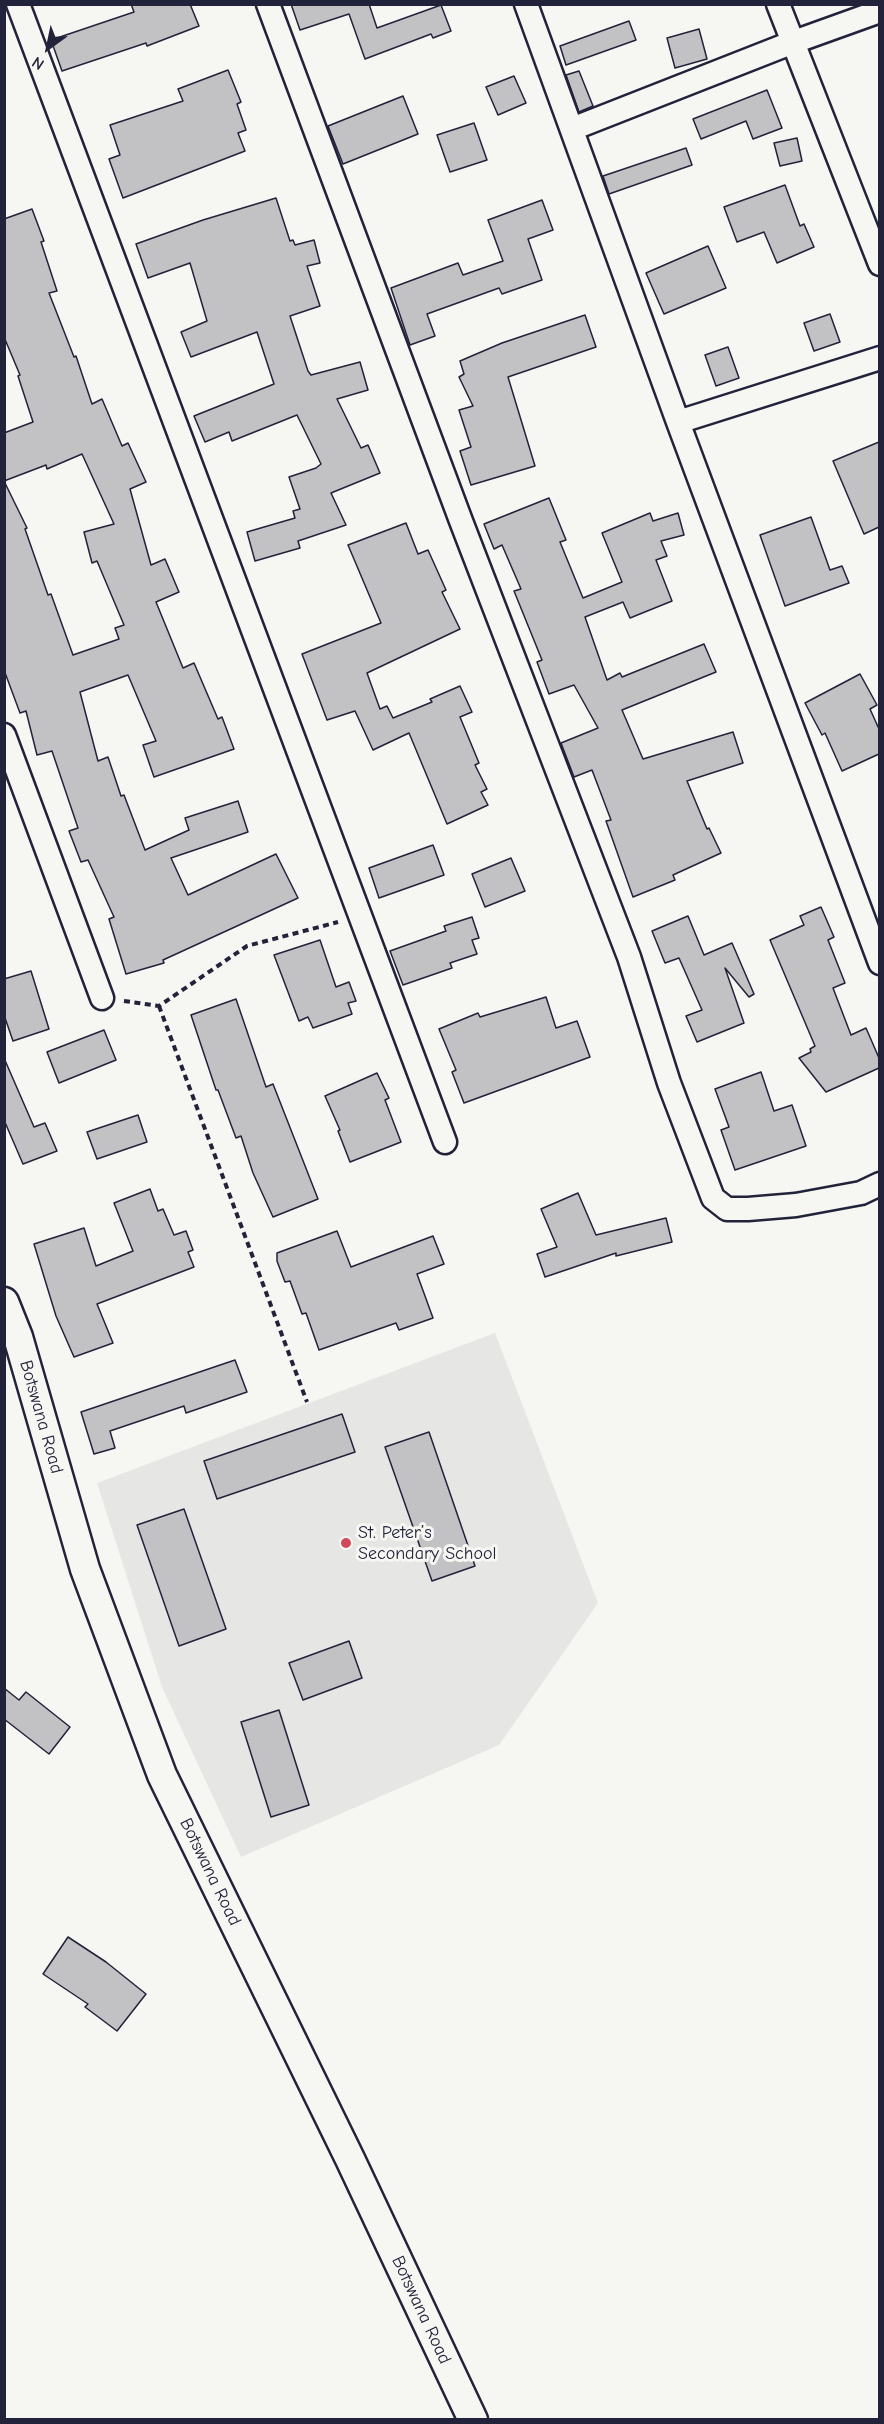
<!DOCTYPE html>
<html>
<head>
<meta charset="utf-8">
<style>
	body { margin:0 }
	#map { position:relative; width:884px; height:2424px; overflow:hidden; background:#f6f6f2; font-family:"Comic Neue",sans-serif }
	canvas { display:block }
	.frame { position:absolute; inset:0; border:6px solid #22223b; pointer-events:none }
	.north { position:absolute; left:18px; top:18px; width:60px; height:60px; -webkit-text-stroke:4px #f6f6f2; paint-order:stroke; rotate:213deg; font-size:16px; font-weight:700; line-height:24px; text-align:center; color:#22223b }
	.north::after { content:''; display:block; margin:auto; width:21px; height:27px; background:#22223b; clip-path:polygon(50% 0,100% 100%,50% 72%,0 100%) }
</style>
</head>
<body>
<div id="map">
<canvas width="884" height="2424"></canvas>
<div class="frame"></div>
<div class="north">N</div>
</div>
<script>
const g = document.querySelector('canvas').getContext('2d');
g.lineJoin = 'round';
function fillPath(path, color) {
  g.fillStyle = color;
  g.fill(path, 'evenodd');
}
function trace(path, color, width, dash) {
  g.strokeStyle = color;
  g.lineWidth = width;
  g.lineCap = dash ? 'butt' : 'round';
  g.setLineDash(dash || []);
  g.stroke(path);
}
function write(font, color, halo, rows, align = 'center') {
  g.font = font + ' "Comic Neue",sans-serif';
  g.lineWidth = 6;
  g.setLineDash([]);
  g.textBaseline = 'middle';
  g.strokeStyle = halo;
  g.fillStyle = color;
  for (const [text, x, y, turn = 0] of rows) {
    g.save();
    g.translate(x, y);
    g.rotate((+turn || 0) * Math.PI / 180);
    g.textAlign = isNaN(turn) ? turn : align;
    if (halo) g.strokeText(text, 0, 0);
    g.fillText(text, 0, 0);
    g.restore();
  }
}
fillPath(new Path2D(`
	M 495,1333 L 598,1603 L 499,1745 L 241,1857 L 162,1687 L 97,1483 Z`), '#e6e6e4');
const building = new Path2D(`
	M 131,4 L 190,4 L 199,26 L 147,46 L 146,43 L 62,71 L 51,40 L 134,12 Z
	M 291,4 L 369,4 L 377,28 L 441,5 L 451,31 L 433,38 L 431,34 L 365,59 L 349,14 L 300,30 Z
	M 629,21 L 636,40 L 566,65 L 560,46 Z
	M 699,29 L 707,59 L 675,68 L 667,38 Z
	M 228,70 L 241,102 L 237,104 L 246,130 L 238,133 L 245,151 L 123,198 L 109,159 L 120,155 L 110,125 L 183,101 L 178,89 Z
	M 579,71 L 593,106 L 579,112 L 566,75 Z
	M 514,76 L 526,103 L 498,115 L 486,87 Z
	M 767,90 L 782,128 L 753,139 L 746,121 L 701,139 L 693,119 Z
	M 403,96 L 418,134 L 343,164 L 328,126 Z
	M 474,123 L 487,160 L 450,172 L 437,135 Z
	M 797,138 L 802,161 L 780,166 L 774,143 Z
	M 686,148 L 692,165 L 609,194 L 603,176 Z
	M 785,185 L 800,226 L 804,224 L 814,247 L 777,263 L 764,232 L 737,242 L 724,207 Z
	M 276,198 L 290,241 L 293,240 L 295,245 L 314,240 L 320,263 L 307,266 L 320,306 L 290,316 L 308,371 L 311,375 L 360,362 L 368,390 L 337,399 L 361,448 L 368,445 L 380,473 L 331,493 L 346,525 L 298,541 L 300,548 L 255,561 L 247,532 L 295,518 L 293,511 L 300,509 L 289,477 L 316,468 L 321,464 L 297,415 L 232,441 L 229,432 L 205,442 L 194,416 L 274,384 L 257,332 L 191,357 L 181,332 L 207,321 L 190,263 L 148,278 L 136,244 L 203,220 Z
	M 542,200 L 553,230 L 528,239 L 542,280 L 502,294 L 499,288 L 427,314 L 435,336 L 410,345 L 391,288 L 458,263 L 463,275 L 503,261 L 488,220 Z
	M 32,209 L 44,241 L 41,242 L 57,291 L 49,293 L 74,357 L 76,356 L 92,404 L 102,399 L 122,446 L 128,443 L 146,482 L 130,489 L 151,565 L 165,559 L 179,592 L 156,602 L 183,668 L 194,663 L 218,719 L 222,717 L 234,749 L 154,777 L 143,745 L 156,741 L 128,675 L 80,692 L 98,761 L 108,757 L 121,796 L 124,795 L 145,850 L 189,830 L 185,818 L 238,801 L 248,832 L 171,858 L 188,895 L 276,854 L 298,898 L 163,960 L 164,963 L 126,974 L 109,919 L 114,917 L 88,860 L 81,862 L 69,831 L 78,828 L 52,751 L 37,755 L 26,711 L 20,713 L 4,670 L 4,481 L 27,528 L 25,529 L 48,595 L 51,594 L 73,655 L 119,639 L 115,628 L 124,625 L 97,561 L 92,563 L 84,532 L 114,524 L 82,454 L 47,469 L 46,465 L 4,481 L 4,433 L 33,422 L 18,376 L 20,375 L 4,337 L 4,219 Z
	M 708,246 L 726,288 L 664,314 L 646,273 Z
	M 830,314 L 840,342 L 814,351 L 804,323 Z
	M 585,315 L 596,347 L 508,377 L 535,466 L 471,485 L 460,451 L 471,447 L 459,410 L 473,406 L 459,377 L 464,374 L 460,361 L 502,343 Z
	M 728,347 L 739,378 L 716,386 L 705,355 Z
	M 879,442 L 879,527 L 864,534 L 833,461 Z
	M 549,498 L 566,540 L 560,542 L 583,598 L 622,582 L 602,533 L 650,513 L 653,521 L 678,513 L 684,535 L 661,541 L 667,556 L 656,560 L 672,601 L 630,618 L 623,602 L 585,617 L 607,680 L 620,673 L 622,677 L 704,644 L 716,672 L 622,710 L 643,759 L 733,732 L 743,763 L 687,781 L 707,829 L 709,828 L 721,853 L 673,875 L 675,880 L 633,897 L 606,821 L 611,820 L 592,770 L 574,777 L 561,743 L 598,728 L 574,685 L 549,694 L 537,662 L 542,660 L 514,591 L 521,589 L 502,545 L 494,549 L 484,524 Z
	M 811,517 L 830,570 L 842,566 L 849,583 L 785,606 L 760,535 Z
	M 406,523 L 418,554 L 428,550 L 446,590 L 442,592 L 460,629 L 367,673 L 380,709 L 387,706 L 393,718 L 432,702 L 430,699 L 460,686 L 472,712 L 460,717 L 479,763 L 475,765 L 487,789 L 481,792 L 488,805 L 447,824 L 409,733 L 373,750 L 355,711 L 327,720 L 302,654 L 381,623 L 348,545 Z
	M 860,674 L 877,705 L 870,709 L 879,729 L 879,754 L 842,771 L 825,733 L 822,735 L 805,703 Z
	M 433,845 L 444,875 L 379,898 L 369,868 Z
	M 511,858 L 525,891 L 485,907 L 472,874 Z
	M 821,907 L 834,937 L 828,940 L 845,983 L 833,988 L 851,1035 L 866,1028 L 879,1058 L 879,1068 L 826,1092 L 799,1058 L 811,1052 L 810,1049 L 815,1046 L 770,940 L 804,925 L 800,916 Z
	M 688,916 L 704,955 L 732,943 L 754,994 L 749,997 L 725,968 L 744,1023 L 697,1042 L 686,1016 L 702,1010 L 679,958 L 665,963 L 652,931 Z
	M 472,917 L 479,938 L 472,940 L 477,954 L 450,963 L 452,968 L 403,985 L 390,951 L 446,931 L 444,926 Z
	M 320,940 L 336,987 L 349,982 L 356,1001 L 348,1003 L 352,1014 L 313,1028 L 308,1017 L 299,1021 L 274,955 Z
	M 31,971 L 49,1029 L 13,1041 L 4,1015 L 4,979 Z
	M 546,997 L 556,1028 L 577,1021 L 590,1057 L 464,1103 L 452,1072 L 456,1070 L 439,1029 L 478,1013 L 480,1017 Z
	M 236,999 L 266,1087 L 273,1084 L 318,1199 L 273,1217 L 253,1173 L 241,1136 L 236,1138 L 218,1090 L 216,1090 L 191,1015 Z
	M 104,1030 L 116,1060 L 59,1083 L 47,1052 Z
	M 4,1058 L 34,1127 L 45,1123 L 57,1151 L 23,1164 L 4,1120 Z
	M 761,1072 L 774,1111 L 792,1105 L 806,1146 L 735,1170 L 721,1130 L 729,1127 L 715,1089 Z
	M 377,1073 L 389,1098 L 385,1100 L 401,1142 L 350,1162 L 338,1131 L 340,1130 L 325,1096 Z
	M 138,1115 L 147,1142 L 97,1159 L 87,1132 Z
	M 150,1189 L 158,1211 L 163,1209 L 174,1235 L 186,1231 L 193,1250 L 188,1252 L 194,1267 L 97,1304 L 113,1343 L 74,1357 L 56,1316 L 34,1244 L 84,1228 L 96,1266 L 133,1251 L 114,1203 Z
	M 578,1193 L 596,1235 L 666,1218 L 672,1242 L 616,1256 L 616,1253 L 545,1277 L 537,1254 L 557,1247 L 541,1209 Z
	M 337,1231 L 351,1267 L 433,1236 L 444,1264 L 417,1274 L 433,1318 L 399,1330 L 396,1323 L 319,1350 L 306,1313 L 302,1314 L 290,1281 L 285,1282 L 277,1261 L 277,1253 Z
	M 235,1360 L 247,1392 L 186,1413 L 184,1406 L 110,1431 L 115,1448 L 94,1454 L 81,1412 Z
	M 342,1414 L 355,1452 L 217,1499 L 204,1461 Z
	M 429,1432 L 475,1566 L 432,1581 L 385,1447 Z
	M 184,1509 L 226,1629 L 179,1646 L 137,1525 Z
	M 349,1641 L 362,1678 L 303,1700 L 289,1663 Z
	M 4,1688 L 19,1700 L 26,1692 L 70,1727 L 49,1754 L 4,1719 Z
	M 279,1710 L 309,1805 L 271,1817 L 241,1722 Z
	M 68,1937 L 106,1962 L 146,1994 L 117,2031 L 85,2007 L 88,2004 L 43,1974 Z`);
fillPath(building, '#c2c2c4');
trace(building, '#22223b', 1.5);
const minor = new Path2D(`
	M 18,4 L 445,1142
	M 268,4 L 461,521 L 629,957 L 669,1083 L 713,1198 L 727,1209 L 748,1209 L 796,1205 L 861,1193 L 880,1184
	M 526,4 L 678,422 L 880,963
	M 778,4 L 880,264
	M 572,129 L 791,43 L 880,11
	M 678,422 L 880,358
	M 4,735 L 102,998`);
const tertiary = new Path2D(`
	M 4,1302 L 18,1337 L 85,1569 L 162,1775 L 350,2159 L 473,2420`);
trace(minor, '#22223b', 27);
trace(tertiary, '#22223b', 33);
trace(new Path2D(`
	M 124,1001 L 159,1006 L 247,946 L 338,922
	M 159,1006 L 307,1402`), '#22223b', 4, [6, 4.5]);
trace(minor, '#f6f6f2', 22);
trace(tertiary, '#f6f6f2', 28);
for (const [x, y, r, color] of [
	[346,1543,6,"#d1495b"]
]) {
  const dot = new Path2D();
  dot.arc(x, y, r, 0, 2 * Math.PI);
  g.fillStyle = color;
  g.fill(dot);
  trace(dot, '#f6f6f2', 2);
}
write('18px', '#22223b', '#f6f6f2', [
	["Botswana Road",41,1417,74],
	["Botswana Road",210,1872,64],
	["Botswana Road",421,2310,65]
]);
write('18px', '#22223b', '#f6f6f2', [
	["St. Peter’s",358,1533],
	["Secondary School",358,1554]
], 'left');
</script>
</body>
</html>
